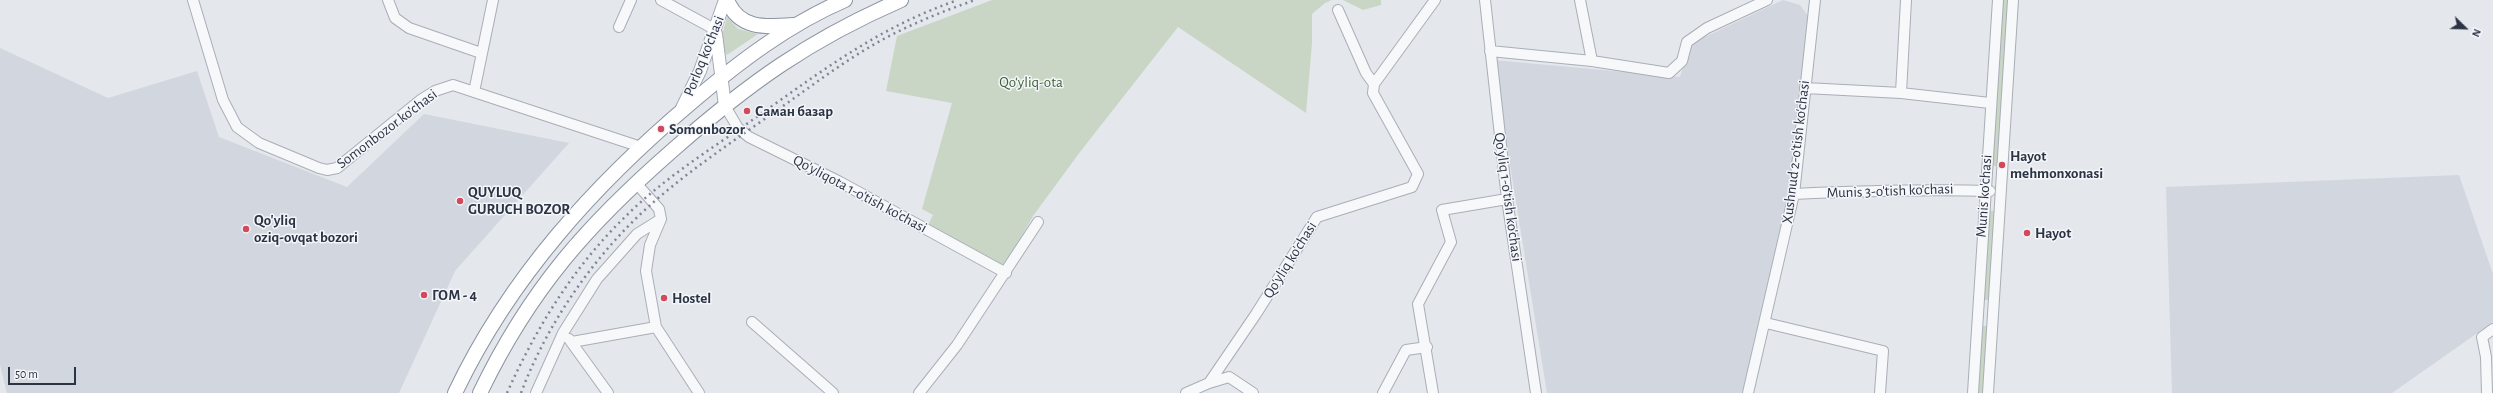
<!DOCTYPE html>
<html>
<head>
<meta charset="utf-8">
<style>
	body { margin:0 }
	#map { position:relative; width:2493px; height:393px; overflow:hidden; background:#e4e7ec; font-family:"Alegreya Sans",sans-serif }
	canvas { display:block }
	.north { position:absolute; left:2445px; top:8px; width:40px; height:40px; -webkit-text-stroke:3px #f4f6f9; paint-order:stroke; rotate:113deg; font-size:11px; font-weight:700; line-height:16px; text-align:center; color:#2b3445 }
	.north::after { content:''; display:block; margin:auto; width:14px; height:18px; background:#2b3445; clip-path:polygon(50% 0,100% 100%,50% 72%,0 100%) }
	.scale { position:absolute; left:8px; top:367px; width:68px; height:18px; box-sizing:border-box; border:2px solid #2b3445; border-top:0; padding-left:5px; font-size:12px; line-height:14px; white-space:nowrap; color:#2b3445; -webkit-text-stroke:3px #f4f6f9; paint-order:stroke }
</style>
</head>
<body>
<div id="map">
<canvas width="2493" height="393"></canvas>
<div class="north">N</div>
<div class="scale">50 m</div>
</div>
<script>
const g = document.querySelector('canvas').getContext('2d');
g.lineJoin = 'round';
function fillPath(path, color) {
  g.fillStyle = color;
  g.fill(path, 'evenodd');
}
function trace(path, color, width, dash) {
  g.strokeStyle = color;
  g.lineWidth = width;
  g.lineCap = dash ? 'butt' : 'round';
  g.setLineDash(dash || []);
  g.stroke(path);
}
function write(font, color, halo, rows, align = 'center') {
  g.font = font + ' "Alegreya Sans",sans-serif';
  g.lineWidth = 3;
  g.setLineDash([]);
  g.textBaseline = 'middle';
  g.strokeStyle = halo;
  g.fillStyle = color;
  for (const [text, x, y, turn = 0] of rows) {
    g.save();
    g.translate(x, y);
    g.rotate((+turn || 0) * Math.PI / 180);
    g.textAlign = isNaN(turn) ? turn : align;
    if (halo) g.strokeText(text, 0, 0);
    g.fillText(text, 0, 0);
    g.restore();
  }
}
fillPath(new Path2D(`
	M 1783,0 L 1800,5 L 1808,16 L 1804,64 L 1789,193 L 1745,393 L 1547,393 L 1493,60 L 1680,77 L 1690,44 Z
	M 0,48 L 108,98 L 197,71 L 219,137 L 347,187 L 424,114 L 569,143 L 455,271 L 399,393 L 7,393 L 0,365 Z
	M 2459,175 L 2493,274 L 2493,322 L 2392,393 L 2172,393 L 2166,187 Z`), '#d2d6de');
fillPath(new Path2D(`
	M 992,0 L 1332,0 L 1325,3 L 1312,14 L 1312,43 L 1306,113 L 1178,27 L 1080,152 L 1033,216 L 1005,266 L 928,225 L 933,215 L 922,209 L 952,103 L 886,91 L 897,36 Z
	M 1343,0 L 1381,0 L 1381,5 L 1363,10 Z
	M 2003,0 L 2009,0 L 1997,166 L 1992,166 Z
	M 727,17 L 738,29 L 758,34 L 727,55 L 719,46 Z
	M 1990,211 L 1995,211 L 1989,300 L 1984,300 Z
	M 1982,326 L 1987,326 L 1983,393 L 1978,393 Z`), '#c9d6c5');
const minor = new Path2D(`
	M 193,0 L 223,100 L 237,127 L 259,143 L 319,168 L 327,170 L 337,168 L 422,99 L 435,91 L 453,85 L 641,147
	M 388,0 L 395,18 L 409,28 L 481,53
	M 661,0 L 716,30
	M 1485,0 L 1507,199 L 1536,393
	M 1580,0 L 1592,61
	M 619,27 L 631,0
	M 1490,51 L 1592,61 L 1669,73 L 1682,61 L 1687,42 L 1707,28 L 1767,0
	M 1374,84 L 1435,0
	M 1805,88 L 1901,93 L 1990,103
	M 474,92 L 493,0
	M 1901,93 L 1906,0
	M 725,106 L 738,128 L 749,137 L 840,182 L 1006,273
	M 636,183 L 659,209 L 661,219 L 650,245 L 646,271 L 656,327 L 699,393
	M 1794,194 C 1859,191 1925,189 1990,191
	M 752,322 L 833,393
	M 1766,323 L 1883,351 L 1880,393
	M 569,339 L 608,393
	M 572,342 L 656,327
	M 1209,383 L 1229,377 L 1253,393
	M 536,393 L 563,333 L 597,279 L 637,234 L 661,219
	M 919,393 L 957,345 L 1038,222
	M 1186,393 L 1209,383 L 1256,314 L 1317,217 L 1412,187 L 1418,174 L 1373,93 L 1374,84 L 1366,73 L 1338,10
	M 1383,393 L 1406,350 L 1427,347
	M 1433,393 L 1418,304 L 1451,242 L 1442,210 L 1507,199
	M 1748,393 L 1794,194 L 1815,0
	M 1973,393 L 1998,0
	M 1988,393 L 2013,0
	M 2487,393 L 2486,357 L 2482,337 L 2493,329`);
const major = new Path2D(`
	M 716,34 L 725,106
	M 682,108 L 700,71 L 725,0`);
const highway = new Path2D(`
	M 727,0 C 739,30 766,27 793,25
	M 455,393 C 510,277 595,184 692,102 C 739,62 789,24 845,0
	M 480,393 C 530,289 588,224 674,149 C 749,83 809,40 901,0`);
trace(minor, '#a9aeb7', 12);
trace(major, '#a3abb8', 14);
trace(highway, '#8b94a3', 16);
trace(minor, '#f7f8fa', 10);
trace(major, '#fff', 12);
trace(highway, '#fff', 14);
trace(new Path2D(`
	M 507,393 C 536,328 574,266 626,216 C 667,175 718,145 765,111 C 827,67 883,26 955,1
	M 521,393 C 548,321 598,250 656,200 C 694,167 735,140 776,111 C 806,90 836,67 868,48 C 901,28 938,13 975,0`), '#7d8696', 2.5, [2, 4]);
for (const [x, y, r, color] of [
	[747,111,4,"#d1495b"],
	[661,129,4,"#d1495b"],
	[2002,165,4,"#d1495b"],
	[460,201,4,"#d1495b"],
	[246,229,4,"#d1495b"],
	[2027,233,4,"#d1495b"],
	[424,295,4,"#d1495b"],
	[664,298,4,"#d1495b"]
]) {
  const dot = new Path2D();
  dot.arc(x, y, r, 0, 2 * Math.PI);
  g.fillStyle = color;
  g.fill(dot);
  trace(dot, '#f4f6f9', 1.5);
}
write('15px', '#2b3445', '#f4f6f9', [
	["Porloq ko'chasi",704,56,-68],
	["Somonbozor ko'chasi",387,129,-37],
	["Xushnud 2-o'tish ko'chasi",1796,152,-83],
	["Munis 3-o'tish ko'chasi",1890,191,-2],
	["Qo'yliqota 1-o'tish ko'chasi",860,194,28],
	["Munis ko'chasi",1984,196,-86],
	["Qo'yliq 1-o'tish ko'chasi",1508,197,82],
	["Qo'yliq ko'chasi",1290,260,-58]
]);
write('15px', '#3f6138', '#f4f6f9', [
	["Qo‘yliq-ota",1031,82]
]);
write('bold 15px', '#2b3445', '#f4f6f9', [
	["Саман базар",755,111],
	["Somonbozor",669,129],
	["Hayot",2010,156],
	["mehmonxonasi",2010,173],
	["QUYLUQ",468,192],
	["GURUCH BOZOR",468,209],
	["Qo'yliq",254,220],
	["oziq-ovqat bozori",254,237],
	["Hayot",2035,233],
	["ГОМ - 4",432,295],
	["Hostel",672,298]
], 'left');
</script>
</body>
</html>
